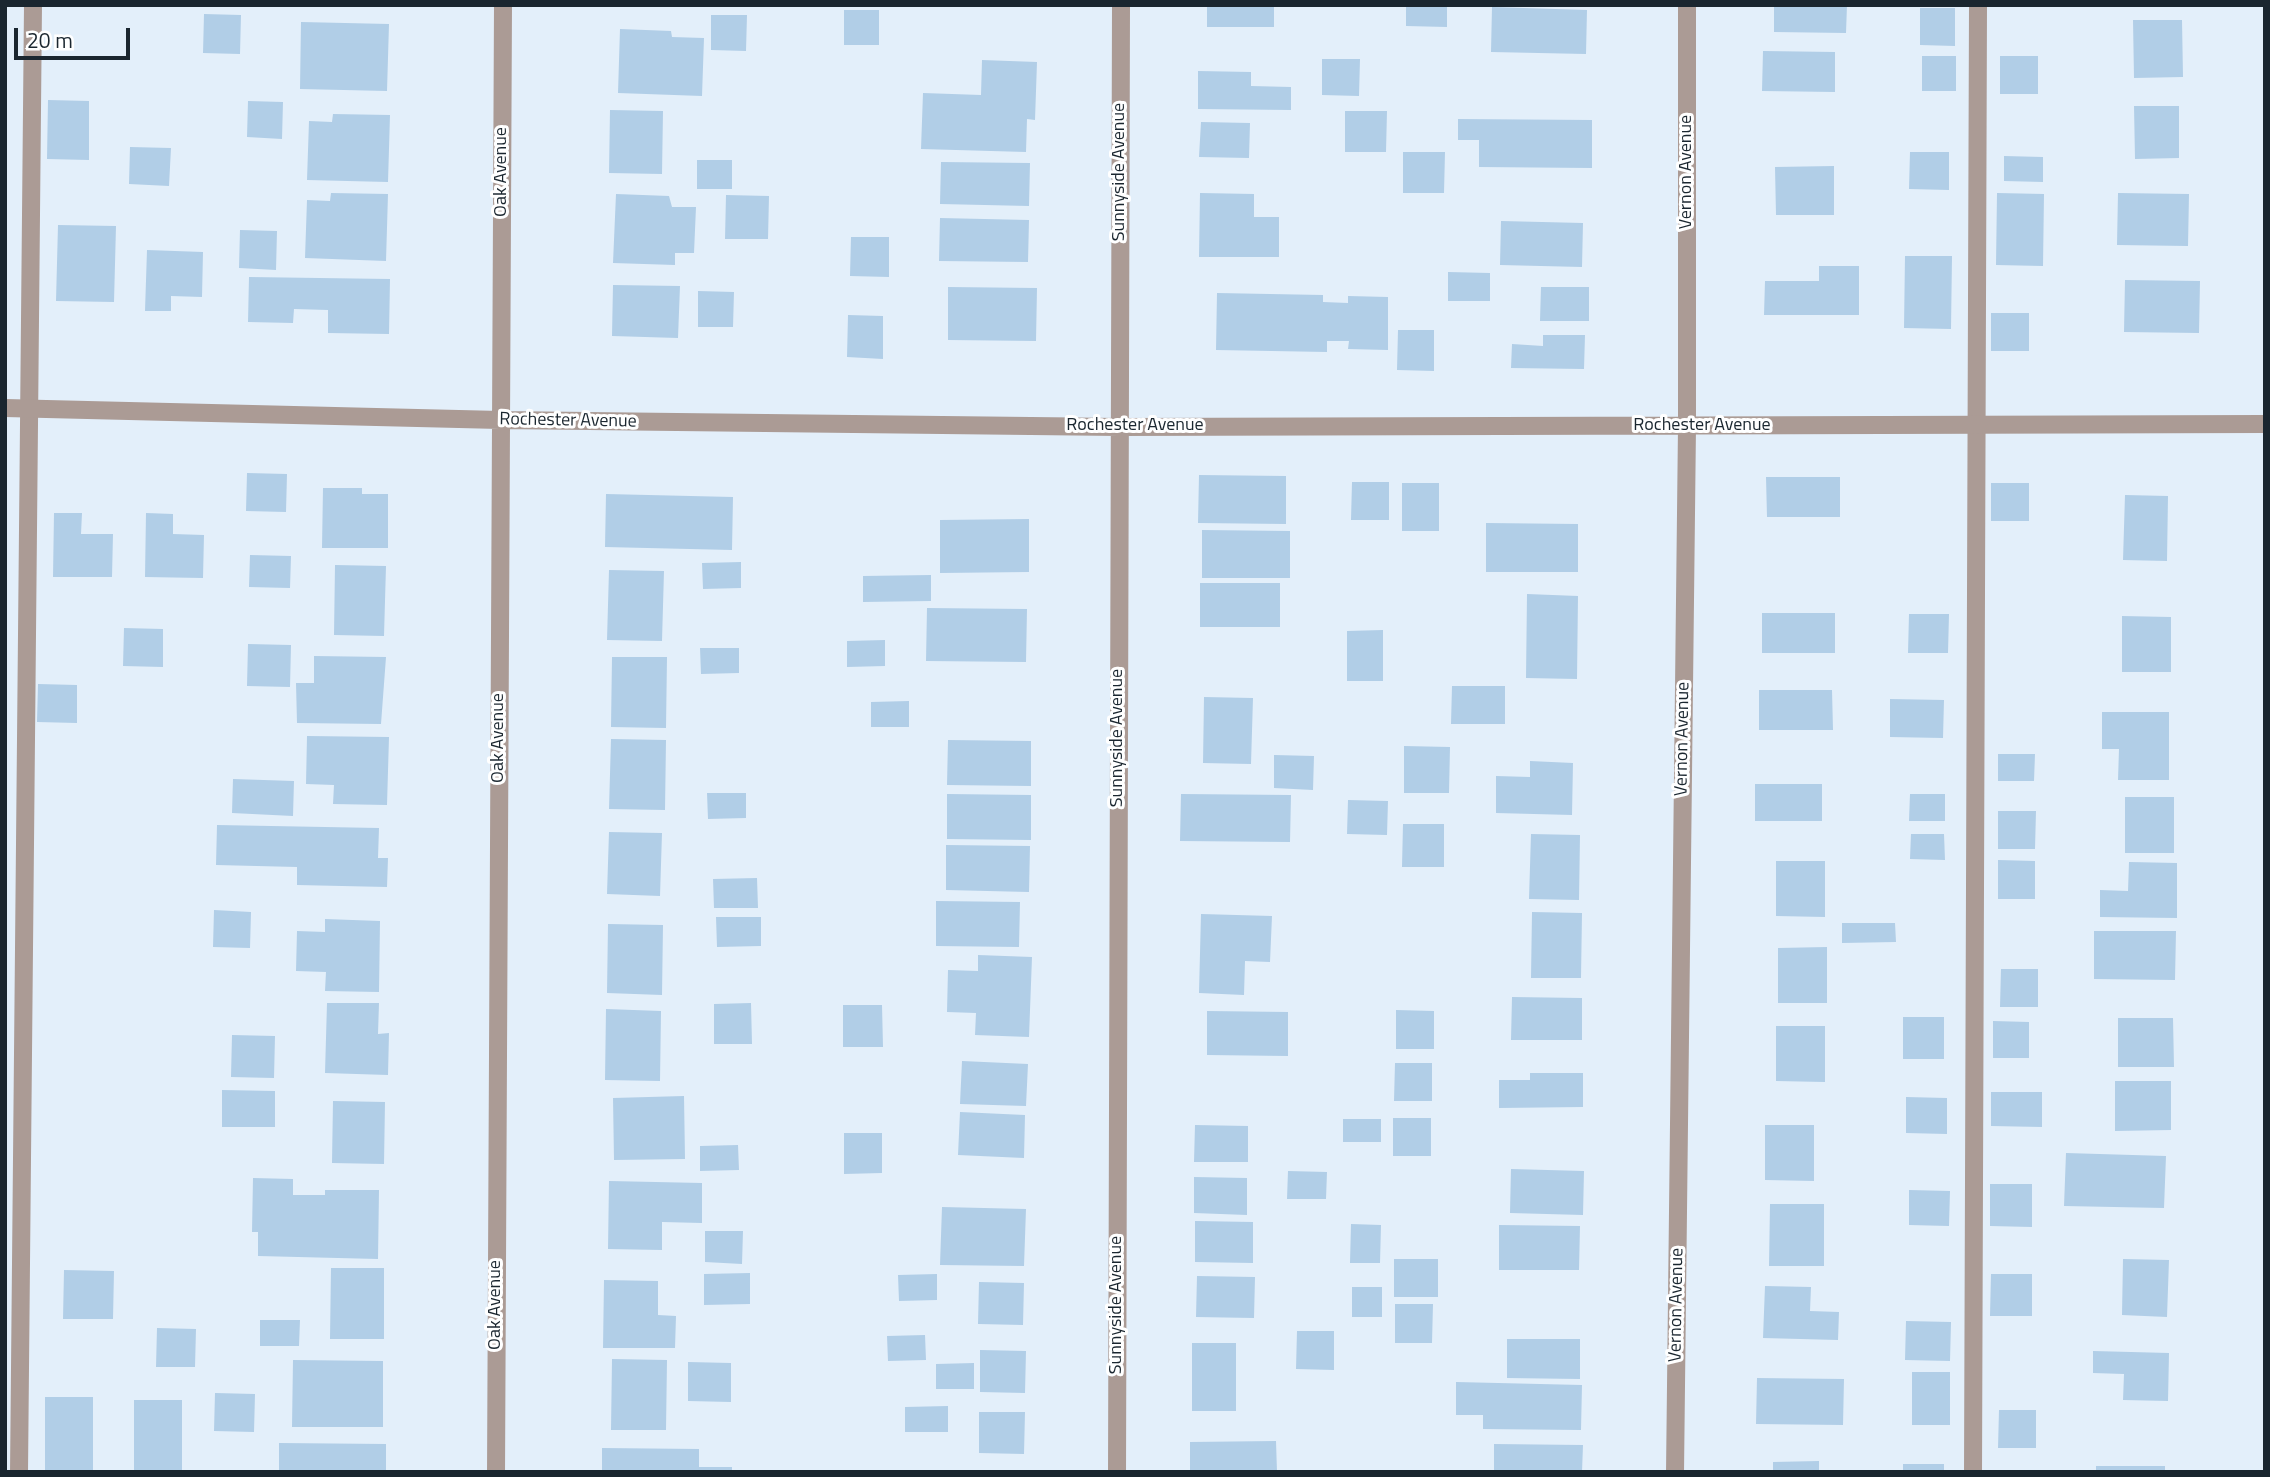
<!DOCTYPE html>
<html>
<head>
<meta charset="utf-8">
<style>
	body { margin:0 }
	#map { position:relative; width:2270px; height:1477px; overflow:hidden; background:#e3effa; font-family:"Titillium Web",sans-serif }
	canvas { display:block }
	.frame { position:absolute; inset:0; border:7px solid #1a262f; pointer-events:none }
	.scale { position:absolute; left:14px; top:28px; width:116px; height:32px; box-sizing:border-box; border:4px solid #1a262f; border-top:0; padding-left:9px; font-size:21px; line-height:24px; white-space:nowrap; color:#1a262f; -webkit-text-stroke:5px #fff; paint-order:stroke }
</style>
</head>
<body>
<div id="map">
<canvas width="2270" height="1477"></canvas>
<div class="frame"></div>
<div class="scale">20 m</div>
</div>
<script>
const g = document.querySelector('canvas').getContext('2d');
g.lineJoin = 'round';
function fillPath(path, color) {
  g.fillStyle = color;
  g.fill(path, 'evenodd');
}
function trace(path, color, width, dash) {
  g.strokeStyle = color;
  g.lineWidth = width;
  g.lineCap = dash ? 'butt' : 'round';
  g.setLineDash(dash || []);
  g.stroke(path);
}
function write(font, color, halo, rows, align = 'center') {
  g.font = font + ' "Titillium Web",sans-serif';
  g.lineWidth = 6;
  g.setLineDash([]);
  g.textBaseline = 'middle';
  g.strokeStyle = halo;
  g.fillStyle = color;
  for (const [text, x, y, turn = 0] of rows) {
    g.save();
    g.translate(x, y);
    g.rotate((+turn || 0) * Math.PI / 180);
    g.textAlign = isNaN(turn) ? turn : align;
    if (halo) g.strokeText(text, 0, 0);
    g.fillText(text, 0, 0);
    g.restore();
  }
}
fillPath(new Path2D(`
	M 1207,5 L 1274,5 L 1274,27 L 1207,27 Z
	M 1406,5 L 1447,5 L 1447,27 L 1406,26 Z
	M 1774,5 L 1847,5 L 1846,33 L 1774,32 Z
	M 1492,7 L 1587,10 L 1586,54 L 1491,52 Z
	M 1920,8 L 1955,8 L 1955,46 L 1920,45 Z
	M 844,10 L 879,10 L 879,45 L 844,45 Z
	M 204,14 L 241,15 L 240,54 L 203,53 Z
	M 711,15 L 747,15 L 746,51 L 711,50 Z
	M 2133,20 L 2182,20 L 2183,77 L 2134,78 Z
	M 301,22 L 389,24 L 387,91 L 300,89 Z
	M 620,29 L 671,31 L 672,37 L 704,38 L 702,96 L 618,93 Z
	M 1763,51 L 1835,52 L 1835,92 L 1762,91 Z
	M 1922,56 L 1956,56 L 1956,91 L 1922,91 Z
	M 2000,56 L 2038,56 L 2038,94 L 2000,94 Z
	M 1322,59 L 1360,59 L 1359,96 L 1322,95 Z
	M 982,60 L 1037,62 L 1035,120 L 1027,119 L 1026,152 L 921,149 L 923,93 L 981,95 Z
	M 1198,71 L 1251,72 L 1251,86 L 1291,87 L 1291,110 L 1198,109 Z
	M 48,100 L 89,101 L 89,160 L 47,159 Z
	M 248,101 L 283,102 L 282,139 L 247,137 Z
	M 2134,106 L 2179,106 L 2179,158 L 2135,159 Z
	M 610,110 L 663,111 L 662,174 L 609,173 Z
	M 1345,111 L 1387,111 L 1386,152 L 1345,152 Z
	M 333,114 L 390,115 L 388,182 L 307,180 L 309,121 L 332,122 Z
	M 1458,119 L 1592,120 L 1592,168 L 1479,167 L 1479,140 L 1458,140 Z
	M 1201,122 L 1250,123 L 1249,158 L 1199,157 Z
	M 130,147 L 171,148 L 169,186 L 129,184 Z
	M 1403,152 L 1445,152 L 1444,193 L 1403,193 Z
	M 1910,152 L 1949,152 L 1949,190 L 1909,189 Z
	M 2004,156 L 2043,157 L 2043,182 L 2004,181 Z
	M 697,160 L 732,160 L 732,189 L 697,189 Z
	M 941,162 L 1030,163 L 1029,206 L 940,204 Z
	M 1834,166 L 1834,215 L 1776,215 L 1775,167 Z
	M 331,193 L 388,194 L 386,261 L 305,258 L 307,200 L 330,201 Z
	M 1200,193 L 1254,194 L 1254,217 L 1279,217 L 1279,257 L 1199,257 Z
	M 1997,193 L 2044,194 L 2043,266 L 1996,265 Z
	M 2118,193 L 2189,194 L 2188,246 L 2117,245 Z
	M 616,194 L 669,196 L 672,207 L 696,207 L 694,253 L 675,253 L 675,265 L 613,263 Z
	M 726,195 L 769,196 L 768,239 L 725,239 Z
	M 940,218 L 1029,220 L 1028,262 L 939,261 Z
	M 1501,221 L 1583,223 L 1582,267 L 1500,265 Z
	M 58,225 L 116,226 L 114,302 L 56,301 Z
	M 240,230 L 277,231 L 276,270 L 239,268 Z
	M 851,237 L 889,237 L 889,277 L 850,276 Z
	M 147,250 L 203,252 L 202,297 L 171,296 L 171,311 L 145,311 Z
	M 1905,256 L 1952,256 L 1951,329 L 1904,328 Z
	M 1819,266 L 1859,266 L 1859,315 L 1764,315 L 1765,281 L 1819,281 Z
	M 1448,272 L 1490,273 L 1490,301 L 1448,301 Z
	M 249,277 L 390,279 L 389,334 L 328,333 L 328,310 L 294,309 L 293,323 L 248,322 Z
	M 2125,280 L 2200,281 L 2199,333 L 2124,332 Z
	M 613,285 L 680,286 L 678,338 L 612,336 Z
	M 948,287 L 1037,288 L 1036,341 L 948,340 Z
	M 1541,287 L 1589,287 L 1589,321 L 1540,321 Z
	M 698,291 L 734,292 L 733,327 L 698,327 Z
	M 1217,293 L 1323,295 L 1323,302 L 1348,303 L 1348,296 L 1388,297 L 1388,350 L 1348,349 L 1349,341 L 1327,341 L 1327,352 L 1216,350 Z
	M 1991,313 L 2029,313 L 2029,351 L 1991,351 Z
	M 848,315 L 883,316 L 883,359 L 847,357 Z
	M 1398,330 L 1434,330 L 1434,371 L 1397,370 Z
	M 1543,335 L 1585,335 L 1584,369 L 1511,368 L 1512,344 L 1543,346 Z
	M 247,473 L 287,474 L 286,512 L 246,511 Z
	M 1199,475 L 1286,476 L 1286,524 L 1198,523 Z
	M 1766,477 L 1840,477 L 1840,517 L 1767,517 Z
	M 1352,482 L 1389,482 L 1389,520 L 1351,520 Z
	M 1402,483 L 1439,483 L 1439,531 L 1402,531 Z
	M 1991,483 L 2029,483 L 2029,521 L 1991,521 Z
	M 323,488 L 362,488 L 362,494 L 388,494 L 388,548 L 322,548 Z
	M 606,494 L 733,497 L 732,550 L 605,547 Z
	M 2125,495 L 2168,496 L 2167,561 L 2123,560 Z
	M 54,513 L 82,513 L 81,534 L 113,534 L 112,577 L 53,577 Z
	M 146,513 L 173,514 L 173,534 L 204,535 L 203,578 L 145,577 Z
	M 1029,519 L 1029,572 L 940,573 L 940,520 Z
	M 1486,523 L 1578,524 L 1578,572 L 1486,572 Z
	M 1202,530 L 1290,531 L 1290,578 L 1202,578 Z
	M 250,555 L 291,556 L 290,588 L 249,587 Z
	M 741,562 L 741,588 L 703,589 L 702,563 Z
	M 335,565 L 386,566 L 384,636 L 334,635 Z
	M 609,570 L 664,571 L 662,641 L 607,640 Z
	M 931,575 L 931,601 L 863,602 L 863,576 Z
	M 1200,583 L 1280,583 L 1280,627 L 1200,627 Z
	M 1527,594 L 1578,596 L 1577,679 L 1526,678 Z
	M 927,608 L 1027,609 L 1026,662 L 926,661 Z
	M 1762,613 L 1835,613 L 1835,653 L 1762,653 Z
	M 1909,614 L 1949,614 L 1948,653 L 1908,653 Z
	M 2122,616 L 2171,617 L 2171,672 L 2122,672 Z
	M 124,628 L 163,629 L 163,667 L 123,666 Z
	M 1383,630 L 1383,681 L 1347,681 L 1347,631 Z
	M 885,640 L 885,666 L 847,667 L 847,641 Z
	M 248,644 L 291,645 L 290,687 L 247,686 Z
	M 700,648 L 739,648 L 739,673 L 701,674 Z
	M 314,656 L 386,657 L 381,724 L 297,723 L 296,683 L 314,683 Z
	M 612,657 L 667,657 L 666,728 L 611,727 Z
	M 38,684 L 77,685 L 77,723 L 37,722 Z
	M 1452,686 L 1505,686 L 1505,724 L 1451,724 Z
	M 1759,690 L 1832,690 L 1833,730 L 1759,730 Z
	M 1204,697 L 1253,698 L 1251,764 L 1203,763 Z
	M 1890,699 L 1944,700 L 1943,738 L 1890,737 Z
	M 909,701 L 909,727 L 871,727 L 871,702 Z
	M 2102,712 L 2169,712 L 2169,780 L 2118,780 L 2119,749 L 2102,749 Z
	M 307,736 L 389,737 L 387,805 L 333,804 L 334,785 L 306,784 Z
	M 611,739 L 666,740 L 665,810 L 609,809 Z
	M 948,740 L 1031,741 L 1031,786 L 947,785 Z
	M 1404,746 L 1450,747 L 1449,793 L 1404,793 Z
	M 1998,754 L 2035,754 L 2034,781 L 1998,781 Z
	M 1274,755 L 1314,756 L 1313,790 L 1274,788 Z
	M 1530,761 L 1573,763 L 1572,815 L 1496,813 L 1496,776 L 1530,777 Z
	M 233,779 L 294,781 L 293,816 L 232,813 Z
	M 1755,784 L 1822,784 L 1822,821 L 1755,821 Z
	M 707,793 L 746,793 L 746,818 L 708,819 Z
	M 947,794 L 1031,795 L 1031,840 L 947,839 Z
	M 1181,794 L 1291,795 L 1290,842 L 1180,841 Z
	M 1910,794 L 1945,794 L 1945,821 L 1909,821 Z
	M 2125,797 L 2174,797 L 2174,853 L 2125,853 Z
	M 1348,800 L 1388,801 L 1387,835 L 1347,834 Z
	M 1998,811 L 2036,811 L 2035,849 L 1998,849 Z
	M 1403,824 L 1444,824 L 1444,867 L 1402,867 Z
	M 217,825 L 379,828 L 378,858 L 388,858 L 387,887 L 297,885 L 297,867 L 216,865 Z
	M 609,832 L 662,833 L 660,896 L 607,894 Z
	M 1531,834 L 1580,835 L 1579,900 L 1529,899 Z
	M 1911,834 L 1944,834 L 1945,860 L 1910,859 Z
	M 946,845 L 1030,846 L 1029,892 L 946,890 Z
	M 1998,860 L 2035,861 L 2035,899 L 1998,899 Z
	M 1776,861 L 1825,861 L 1825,917 L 1776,916 Z
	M 2129,862 L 2177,863 L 2177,918 L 2100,917 L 2100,890 L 2128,891 Z
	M 757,878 L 758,908 L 714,908 L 713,879 Z
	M 936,901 L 1020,902 L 1019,947 L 936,946 Z
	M 214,910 L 251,912 L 250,948 L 213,947 Z
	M 1532,912 L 1582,913 L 1581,978 L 1531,978 Z
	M 1201,914 L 1272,916 L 1270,962 L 1245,961 L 1244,995 L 1199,993 Z
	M 716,917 L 761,917 L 761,946 L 717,947 Z
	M 325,919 L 380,921 L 379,992 L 325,991 L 326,972 L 296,971 L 297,931 L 325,932 Z
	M 1842,923 L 1895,923 L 1896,942 L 1842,943 Z
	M 608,924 L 663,925 L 662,995 L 607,993 Z
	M 2094,931 L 2176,931 L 2175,980 L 2094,979 Z
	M 1827,947 L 1827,1003 L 1778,1003 L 1778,948 Z
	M 978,955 L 1032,957 L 1029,1037 L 975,1035 L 976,1013 L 947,1012 L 948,970 L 978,971 Z
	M 2001,969 L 2038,969 L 2038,1007 L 2000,1007 Z
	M 1512,997 L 1582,998 L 1582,1040 L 1511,1040 Z
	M 327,1003 L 379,1003 L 378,1034 L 389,1033 L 388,1075 L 325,1073 Z
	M 751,1003 L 752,1044 L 714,1044 L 714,1004 Z
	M 843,1005 L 882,1005 L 883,1047 L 843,1047 Z
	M 606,1009 L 661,1011 L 660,1081 L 605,1080 Z
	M 1396,1010 L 1434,1011 L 1434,1049 L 1396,1049 Z
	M 1207,1011 L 1288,1012 L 1288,1056 L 1207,1055 Z
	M 1903,1017 L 1944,1017 L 1944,1059 L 1903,1059 Z
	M 2118,1018 L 2173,1018 L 2174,1067 L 2118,1067 Z
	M 1993,1021 L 2029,1022 L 2029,1058 L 1993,1058 Z
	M 1776,1026 L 1825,1026 L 1825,1082 L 1776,1081 Z
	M 232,1035 L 275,1036 L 274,1078 L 231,1077 Z
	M 962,1061 L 1028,1064 L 1026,1106 L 960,1104 Z
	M 1395,1063 L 1432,1063 L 1432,1101 L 1394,1101 Z
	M 1530,1073 L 1583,1073 L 1583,1107 L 1499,1108 L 1499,1080 L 1530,1080 Z
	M 2115,1081 L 2171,1081 L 2171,1130 L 2115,1131 Z
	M 222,1090 L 275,1091 L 275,1127 L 222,1127 Z
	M 1991,1092 L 2042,1092 L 2042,1127 L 1991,1126 Z
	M 684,1096 L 685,1159 L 614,1160 L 613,1098 Z
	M 1906,1097 L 1947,1098 L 1947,1134 L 1906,1133 Z
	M 333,1101 L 385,1102 L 384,1164 L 332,1163 Z
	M 960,1112 L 1025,1115 L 1024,1158 L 958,1155 Z
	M 1393,1118 L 1431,1118 L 1431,1156 L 1393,1156 Z
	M 1343,1119 L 1381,1119 L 1381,1142 L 1343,1142 Z
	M 1195,1125 L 1248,1126 L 1248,1162 L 1194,1162 Z
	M 1765,1125 L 1814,1125 L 1814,1181 L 1765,1180 Z
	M 844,1133 L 882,1133 L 882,1173 L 844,1174 Z
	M 738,1145 L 739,1170 L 700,1171 L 700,1146 Z
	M 2066,1153 L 2166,1156 L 2164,1208 L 2064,1206 Z
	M 1511,1169 L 1584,1171 L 1583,1215 L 1510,1213 Z
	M 1288,1171 L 1327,1172 L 1326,1199 L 1287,1199 Z
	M 1194,1177 L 1247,1178 L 1247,1215 L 1194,1213 Z
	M 253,1178 L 293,1179 L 293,1195 L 325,1195 L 325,1190 L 379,1190 L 378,1259 L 258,1256 L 258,1232 L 252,1232 Z
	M 609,1181 L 702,1183 L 702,1223 L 662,1222 L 662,1250 L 608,1249 Z
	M 1990,1184 L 2032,1184 L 2032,1227 L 1990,1226 Z
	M 1909,1190 L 1950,1191 L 1949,1226 L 1909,1225 Z
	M 1770,1204 L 1824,1204 L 1824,1266 L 1769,1266 Z
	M 942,1207 L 1026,1209 L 1024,1266 L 940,1265 Z
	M 1195,1221 L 1253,1222 L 1253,1263 L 1195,1262 Z
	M 1351,1224 L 1381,1225 L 1380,1263 L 1350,1263 Z
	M 1499,1225 L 1580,1226 L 1579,1270 L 1499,1270 Z
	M 705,1231 L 743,1231 L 742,1264 L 705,1262 Z
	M 1394,1259 L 1438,1259 L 1438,1297 L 1394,1297 Z
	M 2123,1259 L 2169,1260 L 2167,1317 L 2122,1315 Z
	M 331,1268 L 384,1268 L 384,1339 L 330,1339 Z
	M 64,1270 L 114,1271 L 113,1319 L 63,1319 Z
	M 750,1273 L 750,1304 L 704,1305 L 704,1274 Z
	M 937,1274 L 937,1300 L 899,1301 L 898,1275 Z
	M 1991,1274 L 2032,1274 L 2032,1316 L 1990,1316 Z
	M 1197,1276 L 1255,1277 L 1254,1318 L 1196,1317 Z
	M 604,1280 L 658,1281 L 658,1315 L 676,1316 L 675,1348 L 603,1348 Z
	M 979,1282 L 1024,1283 L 1023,1325 L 978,1324 Z
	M 1765,1286 L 1811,1287 L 1810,1311 L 1839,1312 L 1838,1340 L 1763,1338 Z
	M 1352,1287 L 1382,1287 L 1382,1317 L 1352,1317 Z
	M 1395,1304 L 1433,1304 L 1432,1343 L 1395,1343 Z
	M 260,1320 L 300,1320 L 299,1346 L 260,1346 Z
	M 1906,1321 L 1951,1322 L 1950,1361 L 1905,1360 Z
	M 157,1328 L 196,1329 L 195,1367 L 156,1367 Z
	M 1297,1331 L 1334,1331 L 1334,1370 L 1296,1369 Z
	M 925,1335 L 926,1360 L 888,1361 L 887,1336 Z
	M 1507,1339 L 1580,1339 L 1580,1379 L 1507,1378 Z
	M 1192,1343 L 1236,1343 L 1236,1411 L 1192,1411 Z
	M 980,1350 L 1026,1351 L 1025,1393 L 980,1392 Z
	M 2093,1351 L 2169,1353 L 2168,1401 L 2123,1400 L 2124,1374 L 2093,1373 Z
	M 612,1359 L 667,1360 L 666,1430 L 611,1430 Z
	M 293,1360 L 383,1361 L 383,1427 L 292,1427 Z
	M 688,1362 L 731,1363 L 731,1402 L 688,1401 Z
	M 974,1363 L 974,1389 L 936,1389 L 936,1364 Z
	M 1912,1372 L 1950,1372 L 1950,1425 L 1912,1425 Z
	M 1757,1378 L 1844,1379 L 1843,1425 L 1756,1424 Z
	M 1456,1382 L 1582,1385 L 1581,1430 L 1483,1429 L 1483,1415 L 1456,1415 Z
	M 215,1393 L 255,1394 L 254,1432 L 214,1431 Z
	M 45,1397 L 93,1397 L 93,1472 L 45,1472 Z
	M 134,1400 L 182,1400 L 182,1472 L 134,1472 Z
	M 948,1406 L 948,1432 L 905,1432 L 905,1407 Z
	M 1999,1410 L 2036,1410 L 2036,1448 L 1998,1448 Z
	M 979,1412 L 1025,1412 L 1024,1454 L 979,1453 Z
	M 1276,1441 L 1277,1472 L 1190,1472 L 1190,1442 Z
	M 279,1443 L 386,1444 L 386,1472 L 279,1472 Z
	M 1494,1444 L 1583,1445 L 1582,1472 L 1494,1472 Z
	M 602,1448 L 699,1449 L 699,1467 L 732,1467 L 732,1472 L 602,1472 Z
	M 1819,1461 L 1819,1472 L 1773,1472 L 1773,1462 Z
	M 1903,1464 L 1944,1464 L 1944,1472 L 1903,1472 Z
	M 2096,1466 L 2165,1466 L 2165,1472 L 2096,1472 Z`), '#b1cee7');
trace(new Path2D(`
	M 19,1472 L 33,5
	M 1973,1472 L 1978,5`), '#ab9b95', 18);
trace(new Path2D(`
	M 5,408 L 500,420 L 1119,427 L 2265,424
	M 496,1472 L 503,5
	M 1117,1472 L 1121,5
	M 1675,1472 L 1687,426 L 1687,5`), '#ab9b95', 18);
write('18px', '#1a262f', '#fff', [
	["Oak Avenue",502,172,-90],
	["Sunnyside Avenue",1120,172,-90],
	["Vernon Avenue",1687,172,-90],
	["Rochester Avenue",568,421,1],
	["Rochester Avenue",1135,426],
	["Rochester Avenue",1702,426],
	["Oak Avenue",499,738,-90],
	["Sunnyside Avenue",1118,738,-90],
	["Vernon Avenue",1683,739,-89],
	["Oak Avenue",496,1305,-90],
	["Sunnyside Avenue",1117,1305,-90],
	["Vernon Avenue",1677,1305,-89]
]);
</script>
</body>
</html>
